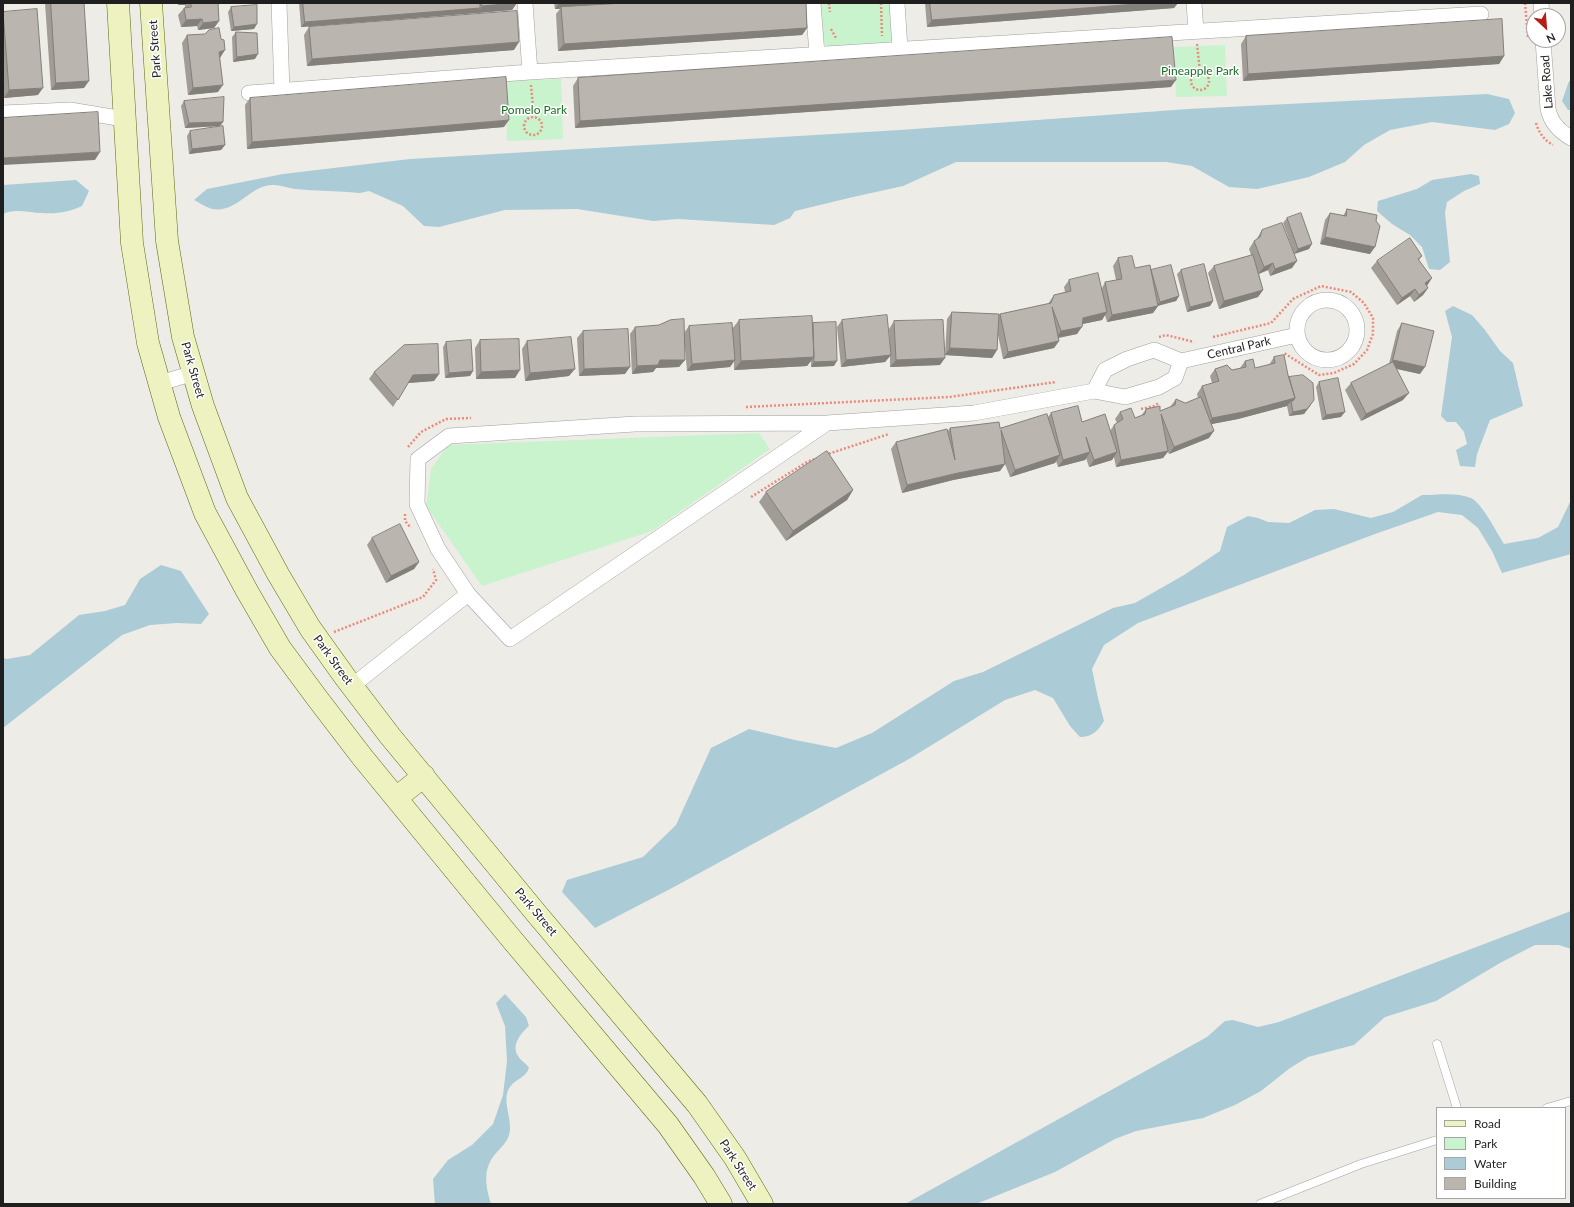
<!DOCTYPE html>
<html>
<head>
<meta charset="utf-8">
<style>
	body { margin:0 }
	#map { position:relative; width:1574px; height:1207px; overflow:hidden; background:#eeece6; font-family:Lato,sans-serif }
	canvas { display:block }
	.frame { position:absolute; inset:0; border:4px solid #1f1f1f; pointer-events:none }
	.legend { position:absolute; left:1436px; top:1107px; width:130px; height:92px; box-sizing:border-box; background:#fff; border:1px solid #a5a5a5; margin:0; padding:5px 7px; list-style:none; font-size:12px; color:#1f1f1f }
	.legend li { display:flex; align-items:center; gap:8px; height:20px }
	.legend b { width:20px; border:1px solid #a5a5a5 }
	.north { position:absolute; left:1526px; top:8px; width:40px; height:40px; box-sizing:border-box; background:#fff; border:1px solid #a5a5a5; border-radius:50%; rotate:154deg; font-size:11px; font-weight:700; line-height:16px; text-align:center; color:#1f1f1f }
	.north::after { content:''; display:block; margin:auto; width:14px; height:18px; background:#b61d17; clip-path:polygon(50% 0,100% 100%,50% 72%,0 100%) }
</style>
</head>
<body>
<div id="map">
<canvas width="1574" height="1207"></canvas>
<div class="frame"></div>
<ul class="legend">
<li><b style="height:5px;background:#eef2c0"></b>Road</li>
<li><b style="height:11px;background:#c8f3cd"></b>Park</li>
<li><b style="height:11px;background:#abcbd7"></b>Water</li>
<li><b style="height:11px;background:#bbb5af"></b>Building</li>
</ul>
<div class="north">N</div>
</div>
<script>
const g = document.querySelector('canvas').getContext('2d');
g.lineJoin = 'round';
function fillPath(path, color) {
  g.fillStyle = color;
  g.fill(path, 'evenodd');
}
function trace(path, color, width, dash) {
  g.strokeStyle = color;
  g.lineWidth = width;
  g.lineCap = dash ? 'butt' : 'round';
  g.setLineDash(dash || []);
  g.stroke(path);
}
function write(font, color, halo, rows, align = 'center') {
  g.font = font + ' Lato,sans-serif';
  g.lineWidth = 3;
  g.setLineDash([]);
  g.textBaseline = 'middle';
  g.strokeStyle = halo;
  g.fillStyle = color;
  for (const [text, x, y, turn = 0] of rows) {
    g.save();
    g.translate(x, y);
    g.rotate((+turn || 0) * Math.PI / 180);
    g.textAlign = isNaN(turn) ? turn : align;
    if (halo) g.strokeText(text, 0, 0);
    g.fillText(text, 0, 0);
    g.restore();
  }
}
fillPath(new Path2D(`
	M 821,3 L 891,3 L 893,38 L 890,45 L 828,47 L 824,42 Z
	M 1225,45 L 1227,96 L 1176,97 L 1174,47 Z
	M 561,79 L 563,139 L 507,141 L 505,81 Z
	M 759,433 L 770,449 L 652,531 L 482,586 L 426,506 L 431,469 L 448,445 Z`), '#c8f3cd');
fillPath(new Path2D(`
	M 1569,81 L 1571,81 L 1571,110 L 1568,110 L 1562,101 Z
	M 1487,94 L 1509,99 L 1515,113 L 1509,124 L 1495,130 L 1432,122 L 1390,130 L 1364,145 L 1345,162 L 1309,177 L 1257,189 L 1229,187 L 1192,166 L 1166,162 L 956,162 L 903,186 L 853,197 L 795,211 L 790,218 L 774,225 L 678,219 L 653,221 L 577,209 L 505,210 L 439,227 L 424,226 L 403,206 L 369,191 L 360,193 C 339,191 317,191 295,189 C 288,188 281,185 274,185 C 250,184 238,213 213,209 C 207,208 200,203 194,200 L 207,189 L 283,174 L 410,159 L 900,130 L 1188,109 Z
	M 1471,174 L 1479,176 L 1480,184 L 1464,191 L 1447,202 L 1445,213 L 1450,262 L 1440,270 L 1429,269 L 1422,247 L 1410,235 L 1392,224 L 1377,211 L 1378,201 L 1417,189 L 1432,180 Z
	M 76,180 L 89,191 L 82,206 C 69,212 57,214 43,213 C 30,213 14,208 3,214 L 3,185 Z
	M 1453,306 L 1472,315 L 1485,330 L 1500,351 L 1513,363 L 1523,406 L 1490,420 L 1477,454 L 1475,467 L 1460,466 L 1456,450 L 1467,444 L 1464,432 L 1456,422 L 1447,422 L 1441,416 L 1452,337 L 1445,311 Z
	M 1422,495 C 1438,495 1456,492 1471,498 C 1482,503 1497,533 1504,544 L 1538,538 L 1558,527 L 1571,500 L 1571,554 L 1502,573 L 1492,551 L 1478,528 L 1462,515 L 1438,512 L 1375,534 L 1138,623 L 1104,645 L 1092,669 L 1098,698 L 1104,721 C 1098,731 1092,737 1080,737 L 1070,726 L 1053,698 L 1035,690 L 1005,700 L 909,759 L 672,888 L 595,928 L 562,892 L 567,880 L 643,857 L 676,825 L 711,748 L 749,729 L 795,740 L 836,748 L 872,733 L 954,681 L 983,672 L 1113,608 L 1135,603 L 1184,575 L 1220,551 L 1227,527 L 1248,516 L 1258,518 L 1268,522 L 1289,523 L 1315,510 L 1334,509 L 1371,518 L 1393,512 Z
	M 161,565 L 181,571 L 209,614 L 201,624 L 177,623 L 150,625 L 122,635 L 3,728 L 3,658 L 7,659 L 30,655 L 79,615 L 105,611 L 125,605 L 140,579 Z
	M 1571,911 L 1571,949 L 1559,945 L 1535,945 L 1500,963 L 1436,1001 L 1385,1017 L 1354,1045 L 1308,1057 L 1290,1068 L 1261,1091 L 1235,1105 L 1203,1118 L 1136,1131 L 1115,1139 L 1055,1172 L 976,1204 L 905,1204 L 1207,1037 L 1225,1021 L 1233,1020 L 1258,1027 L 1279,1022 Z
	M 505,994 L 526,1017 L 529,1026 C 521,1033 511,1045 518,1056 C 521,1061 526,1063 529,1068 C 526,1078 515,1079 510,1087 C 502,1098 510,1114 510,1126 C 511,1144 497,1148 490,1162 C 483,1175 487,1191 491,1204 L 435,1204 L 433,1179 L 448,1160 L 472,1145 L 493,1124 L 503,1095 L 507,1061 L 505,1026 L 496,1003 Z`), '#abcbd7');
const lane = new Path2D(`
	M 1437,1044 L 1457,1108
	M 1547,1108 L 1571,1101
	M 1260,1204 L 1361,1164 L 1437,1140`);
const street = new Path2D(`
	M 279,3 L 282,91
	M 525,3 L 530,72
	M 813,3 L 817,54
	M 897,3 L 900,49
	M 1194,3 L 1196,31
	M 1541,3 L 1542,16
	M 1543,40 L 1548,109 C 1551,123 1559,131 1571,138
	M 249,93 L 530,72 L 1481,14
	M 3,113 L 70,110 L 124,119
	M1297 330a30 30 0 1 1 60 0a30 30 0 1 1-60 0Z
	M 160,383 L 194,373
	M 1094,391 L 1105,370 L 1127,359 L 1154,350 L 1181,361 L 1297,335
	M 468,594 L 438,549 L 417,504 L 418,459 L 449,436 L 635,424 L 827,423 L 974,413 L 1094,391 L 1125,397 L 1159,387 L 1175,378 L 1181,361
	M 352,686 L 468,594 L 510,639 L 827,423`);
const secondary = new Path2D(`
	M 118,3 L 132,243 L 148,343 L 169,417 L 205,513 L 247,591 L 280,648 L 317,698 L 363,758 L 509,936 L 668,1125 L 704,1176 L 721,1204
	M 151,3 L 167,241 L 183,337 L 203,406 L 237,498 L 278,574 L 310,628 L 345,677 L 390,736 L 536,913 L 697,1104 L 735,1158 L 762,1204
	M 396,798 L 424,776`);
trace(lane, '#a0a0a0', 9);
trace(street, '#a0a0a0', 16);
trace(secondary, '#5d6912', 23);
trace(new Path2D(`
	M 829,3 L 830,12
	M 881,3 L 882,36
	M 1525,3 L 1528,38
	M 831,29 L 836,38
	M 1197,44 L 1200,72
	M1191 81a9 9 0 1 1 18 0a9 9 0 1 1-18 0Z
	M 531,85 L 534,117
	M524 126a9 9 0 1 1 18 0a9 9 0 1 1-18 0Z
	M 1536,123 C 1539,133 1544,140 1553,145
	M 1159,337 L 1166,335 L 1194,342
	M 1213,337 L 1271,323 L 1293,299 L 1321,286 L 1351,292 L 1364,303 L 1373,318 L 1373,334 L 1367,350 L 1354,364 L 1334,373 L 1319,375 L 1284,353
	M 746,407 L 949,397 L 1056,382
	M 1141,409 L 1154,406 L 1159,403
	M 408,447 L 421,432 L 446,419 L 471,418
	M 825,455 L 889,434
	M 751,497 L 807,462 L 817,458
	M 405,514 L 405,521 L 411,528
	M 334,632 L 423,597 L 436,580 L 433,569`), '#ea8b7b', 2.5, [2, 2]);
trace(lane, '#fff', 8);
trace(street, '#fff', 15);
trace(secondary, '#eef2c0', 22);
fillPath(new Path2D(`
	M 45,3 L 84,3 L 84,88 L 51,90 Z
	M 178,3 L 218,3 L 219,21 L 214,28 L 198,30 L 197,26 L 181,27 L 178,15 L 184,8 L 185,8 L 185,5 L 178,5 Z
	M 299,3 L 517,3 L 512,10 L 301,27 Z
	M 554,3 L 806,3 L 807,28 L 802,35 L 558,51 L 556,14 L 560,9 L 555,9 Z
	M 925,3 L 1178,3 L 1174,8 L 927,27 Z
	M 231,7 L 254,29 L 231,31 L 228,12 Z
	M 3,12 L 38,95 L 4,98 L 3,84 Z
	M 309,27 L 514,50 L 307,66 L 304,35 Z
	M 236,32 L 255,59 L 233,62 L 232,37 Z
	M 187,35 L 220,58 L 218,92 L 188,95 L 182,43 Z
	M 1246,36 L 1504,56 L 1499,64 L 1243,81 L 1241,44 Z
	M 578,78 L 1171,87 L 575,128 L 573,86 Z
	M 250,98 L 504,127 L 247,149 L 245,105 Z
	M 184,101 L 223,122 L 220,126 L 185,128 L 181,106 Z
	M 190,131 L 225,145 L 221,150 L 189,154 L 187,136 Z
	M 1347,209 L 1376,221 L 1370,254 L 1320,244 L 1325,220 L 1330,213 L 1343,216 Z
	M 1287,218 L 1309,249 L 1294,254 L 1292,268 L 1270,276 L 1268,270 L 1259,274 L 1263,290 L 1258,297 L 1219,309 L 1208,273 L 1214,266 L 1251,255 L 1249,249 L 1254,241 L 1256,240 L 1262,230 L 1294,253 L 1283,223 Z
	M 1422,256 L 1419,260 L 1427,286 L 1428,288 L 1423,295 L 1414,302 L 1410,296 L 1397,305 L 1371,268 L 1377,261 Z
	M 1118,258 L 1135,268 L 1151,270 L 1179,296 L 1176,301 L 1158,306 L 1153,313 L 1107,322 L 1105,315 L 1102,320 L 1082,324 L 1077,334 L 1059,338 L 1059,341 L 1054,348 L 1003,359 L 998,335 L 997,350 L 992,358 L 945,355 L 947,319 L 952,312 L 999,315 L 1000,314 L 1048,304 L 1054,295 L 1065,292 L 1064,287 L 1069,280 L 1102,288 L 1105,282 L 1116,280 L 1113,266 Z
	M 1181,270 L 1213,301 L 1210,306 L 1187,312 L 1177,274 Z
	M 739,320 L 812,324 L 813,323 L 834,366 L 811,367 L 811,361 L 807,366 L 734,370 L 734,361 L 730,367 L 687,371 L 684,337 L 685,360 L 679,367 L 656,368 L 653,372 L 632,374 L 630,334 L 635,327 L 684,333 L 689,326 L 732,329 Z
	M 842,320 L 890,346 L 889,329 L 894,321 L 940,365 L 890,367 L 890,356 L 885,362 L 841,367 L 837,327 Z
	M 1402,323 L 1420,374 L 1397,369 L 1403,400 L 1361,421 L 1345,390 L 1351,383 L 1389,364 L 1397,331 Z
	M 583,331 L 625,374 L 579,376 L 577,338 Z
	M 480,340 L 515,378 L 476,379 L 475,348 Z
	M 527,341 L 569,376 L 525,381 L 522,349 Z
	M 446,342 L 473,371 L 470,376 L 445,378 L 443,347 Z
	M 1274,357 L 1289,377 L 1311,405 L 1304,414 L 1289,416 L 1287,406 L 1238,419 L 1211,424 L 1209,438 L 1169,454 L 1168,452 L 1163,458 L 1116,467 L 1114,457 L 1112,460 L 1089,467 L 1086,458 L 1085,460 L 1058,467 L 1056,461 L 1055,463 L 1010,477 L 1005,464 L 1000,471 L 953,480 L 902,493 L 891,449 L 896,442 L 948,431 L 950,428 L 1000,428 L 1048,417 L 1051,413 L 1110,431 L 1114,425 L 1117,423 L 1115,419 L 1120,412 L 1135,418 L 1141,416 L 1146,409 L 1160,411 L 1170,407 L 1176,399 L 1185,403 L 1198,398 L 1197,394 L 1202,386 L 1212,383 L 1210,376 L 1215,369 L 1232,370 L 1240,368 L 1245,361 L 1255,368 L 1269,365 Z
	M 374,372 L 439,374 L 434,381 L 408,383 L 393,407 L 369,379 Z
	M 1319,382 L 1341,417 L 1322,420 L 1316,387 Z
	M 853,490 L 847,500 L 786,541 L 759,502 L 766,492 Z
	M 372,538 L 419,562 L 414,569 L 386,583 L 367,545 Z`), '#a19c96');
fillPath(new Path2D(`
	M 180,3 L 186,3 L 185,5 L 178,5 Z
	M 517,3 L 512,10 L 477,13 L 482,6 Z
	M 559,3 L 644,3 L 561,7 L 560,9 L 555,9 Z
	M 1149,3 L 1178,3 L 1174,8 L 927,27 L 932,20 Z
	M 480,8 L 477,13 L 301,27 L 305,22 Z
	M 202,19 L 197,26 L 181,27 L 186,20 Z
	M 219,21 L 214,28 L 198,30 L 203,23 Z
	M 257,24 L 254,29 L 231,31 L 234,27 Z
	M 807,28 L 802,35 L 558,51 L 564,44 Z
	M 519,42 L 514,50 L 307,66 L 312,59 Z
	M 225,50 L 220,58 L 219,52 Z
	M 258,54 L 255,59 L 233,62 L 237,57 Z
	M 1504,56 L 1499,64 L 1243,81 L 1248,74 Z
	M 1176,80 L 1171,87 L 575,128 L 580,121 Z
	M 89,81 L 84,88 L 51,90 L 56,83 Z
	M 223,85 L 218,92 L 188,95 L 193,88 Z
	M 43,88 L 38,95 L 4,98 L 9,90 Z
	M 509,120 L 504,127 L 247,149 L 252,142 Z
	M 223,122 L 220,126 L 185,128 L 189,123 Z
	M 225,145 L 221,150 L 189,154 L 192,149 Z
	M 100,152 L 95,160 L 3,165 L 3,158 Z
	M 1325,237 L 1375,247 L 1370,254 L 1320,244 Z
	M 1312,244 L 1309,249 L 1294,254 L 1298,249 Z
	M 1297,261 L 1292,268 L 1270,276 L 1275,269 Z
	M 1273,263 L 1268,270 L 1258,274 L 1264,267 Z
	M 1432,278 L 1427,286 L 1425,283 Z
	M 1428,288 L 1423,295 L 1414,302 L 1419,295 Z
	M 1415,289 L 1410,296 L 1397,305 L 1402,298 Z
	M 1263,290 L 1258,297 L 1219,309 L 1224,301 Z
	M 1179,296 L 1176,301 L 1156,306 L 1160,302 Z
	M 1213,301 L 1210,306 L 1187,312 L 1190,307 Z
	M 1158,306 L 1153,313 L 1107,322 L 1112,315 Z
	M 1107,312 L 1102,320 L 1078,325 L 1083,318 Z
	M 1082,327 L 1077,334 L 1056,338 L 1061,331 Z
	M 1059,341 L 1054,348 L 1003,359 L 1008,352 Z
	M 950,348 L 997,350 L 992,358 L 945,355 Z
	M 891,355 L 885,362 L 841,367 L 846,360 Z
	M 814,357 L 807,366 L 734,370 L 741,361 Z
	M 945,358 L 940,365 L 890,367 L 896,360 Z
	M 660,360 L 685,360 L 679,367 L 656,368 L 653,372 L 632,374 L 637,366 Z
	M 735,360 L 730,367 L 687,371 L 692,364 Z
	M 1393,360 L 1425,367 L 1420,374 L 1388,367 Z
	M 837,361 L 834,366 L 811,367 L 814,362 Z
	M 630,367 L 625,374 L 579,376 L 584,369 Z
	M 575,369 L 569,376 L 525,381 L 530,373 Z
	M 520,370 L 515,378 L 476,379 L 481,372 Z
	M 473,371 L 470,376 L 445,378 L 449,373 Z
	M 439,374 L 434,381 L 408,383 L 413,375 Z
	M 1409,393 L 1403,400 L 1361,421 L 1366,414 Z
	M 1295,398 L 1291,404 L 1291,401 L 1287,406 L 1238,419 L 1207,425 L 1212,418 Z
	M 1314,400 L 1304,414 L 1289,416 L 1293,412 Z
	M 1345,412 L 1341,417 L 1322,420 L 1326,415 Z
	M 1214,431 L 1209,438 L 1169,454 L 1174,447 Z
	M 1168,451 L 1163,458 L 1116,467 L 1121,460 Z
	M 1090,452 L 1085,460 L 1058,467 L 1063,460 Z
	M 1117,452 L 1112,460 L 1089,467 L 1094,460 Z
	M 1060,455 L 1055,463 L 1010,477 L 1015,470 Z
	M 1005,464 L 1000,471 L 953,480 L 902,493 L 907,485 L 958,473 Z
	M 853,490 L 847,500 L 786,541 L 793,531 Z
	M 419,562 L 414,569 L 386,583 L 391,576 Z`), '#837f7a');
const building = new Path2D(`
	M 51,3 L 84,3 L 89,81 L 56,83 Z
	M 191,3 L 218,3 L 219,21 L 203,23 L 202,19 L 186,20 L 184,8 L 191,7 Z
	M 303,3 L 480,3 L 480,8 L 305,22 Z
	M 482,3 L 517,3 L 482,6 Z
	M 625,3 L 806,3 L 807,28 L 564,44 L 561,7 Z
	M 930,3 L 1149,3 L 932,20 Z
	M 257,5 L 257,24 L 234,27 L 231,7 Z
	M 37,9 L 43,88 L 9,90 L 3,12 Z
	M 517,11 L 519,42 L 312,59 L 309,27 Z
	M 1502,19 L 1504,56 L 1248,74 L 1246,36 Z
	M 219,28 L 221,39 L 224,40 L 225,50 L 219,52 L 223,85 L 193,88 L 187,35 L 205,34 L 209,30 Z
	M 236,32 L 257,33 L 258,54 L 237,57 Z
	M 1172,37 L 1176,80 L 580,121 L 578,78 Z
	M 506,77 L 509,120 L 252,142 L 250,98 Z
	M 224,97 L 223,122 L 189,123 L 184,101 Z
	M 98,112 L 100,152 L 3,158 L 3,118 Z
	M 223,126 L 225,145 L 192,149 L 190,131 Z
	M 1347,209 L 1377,215 L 1376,221 L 1380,226 L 1375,247 L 1325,237 L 1330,213 L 1346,216 Z
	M 1301,213 L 1312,244 L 1298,249 L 1287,218 Z
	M 1282,223 L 1297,261 L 1275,269 L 1273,263 L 1264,267 L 1254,241 L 1260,237 L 1262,230 Z
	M 1410,238 L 1422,256 L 1418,259 L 1432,278 L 1425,283 L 1428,288 L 1419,295 L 1415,289 L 1402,298 L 1377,261 Z
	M 1253,255 L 1263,290 L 1224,301 L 1214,266 Z
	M 1132,256 L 1135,268 L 1150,265 L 1158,306 L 1112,315 L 1105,282 L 1122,279 L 1118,258 Z
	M 1204,264 L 1213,301 L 1190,307 L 1181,270 Z
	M 1171,265 L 1179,296 L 1160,302 L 1151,270 Z
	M 1098,273 L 1107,312 L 1083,318 L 1082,327 L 1061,331 L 1052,307 L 1059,341 L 1008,352 L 1000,314 L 1051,303 L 1054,295 L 1071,291 L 1069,280 Z
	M 952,312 L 999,314 L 997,350 L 950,348 Z
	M 887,315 L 891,355 L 846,360 L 842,320 Z
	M 812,316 L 814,357 L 741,361 L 739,320 Z
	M 684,319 L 685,360 L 660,360 L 658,365 L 637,366 L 635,327 L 659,325 L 670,320 Z
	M 943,320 L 945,358 L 896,360 L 894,321 Z
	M 836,322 L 837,361 L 814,362 L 813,323 Z
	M 732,323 L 735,360 L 692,364 L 689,326 Z
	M 1402,323 L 1434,331 L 1425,367 L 1393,360 Z
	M 628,329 L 630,367 L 584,369 L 583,331 Z
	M 571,337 L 575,369 L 530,373 L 527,341 Z
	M 519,339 L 520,370 L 481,372 L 480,340 Z
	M 471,340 L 473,371 L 449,373 L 446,342 Z
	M 438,344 L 439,374 L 413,375 L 398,400 L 374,372 L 404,345 Z
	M 1284,355 L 1288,375 L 1295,398 L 1243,412 L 1212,418 L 1202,386 L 1219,381 L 1215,369 L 1227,365 L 1232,370 L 1246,367 L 1245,361 L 1253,359 L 1255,368 L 1275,363 L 1274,357 Z
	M 1393,362 L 1409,393 L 1366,414 L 1351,383 Z
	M 1303,375 L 1313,383 L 1314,400 L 1307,409 L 1293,412 L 1291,401 L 1293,401 L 1295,398 L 1289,377 Z
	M 1338,378 L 1345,412 L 1326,415 L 1319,382 Z
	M 1201,397 L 1214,431 L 1174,447 L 1161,414 L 1168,451 L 1121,460 L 1114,425 L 1123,419 L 1120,412 L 1131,408 L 1135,418 L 1145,414 L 1146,409 L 1160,406 L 1160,411 L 1175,405 L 1176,399 L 1185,403 Z
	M 1078,406 L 1082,422 L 1105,414 L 1117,452 L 1094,460 L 1086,437 L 1090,452 L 1063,460 L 1051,413 Z
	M 1047,414 L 1060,455 L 1015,470 L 1001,430 L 1005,464 L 958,473 L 907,485 L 896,442 L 947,429 L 955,460 L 950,428 L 999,422 L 1000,428 Z
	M 827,451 L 853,490 L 793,531 L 766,492 Z
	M 400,524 L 419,562 L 391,576 L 372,538 Z`);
fillPath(building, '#bbb5af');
trace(building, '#837f7a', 1);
write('12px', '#1f1f1f', '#fff', [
	["Park Street",155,49,-94],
	["Lake Road",1547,82,-94],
	["Central Park",1239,348,-13],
	["Park Street",193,370,74],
	["Park Street",333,660,54],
	["Park Street",536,912,50],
	["Park Street",738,1165,57]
]);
write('12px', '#187123', '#fff', [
	["Pineapple Park",1200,71],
	["Pomelo Park",534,110]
]);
</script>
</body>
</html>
